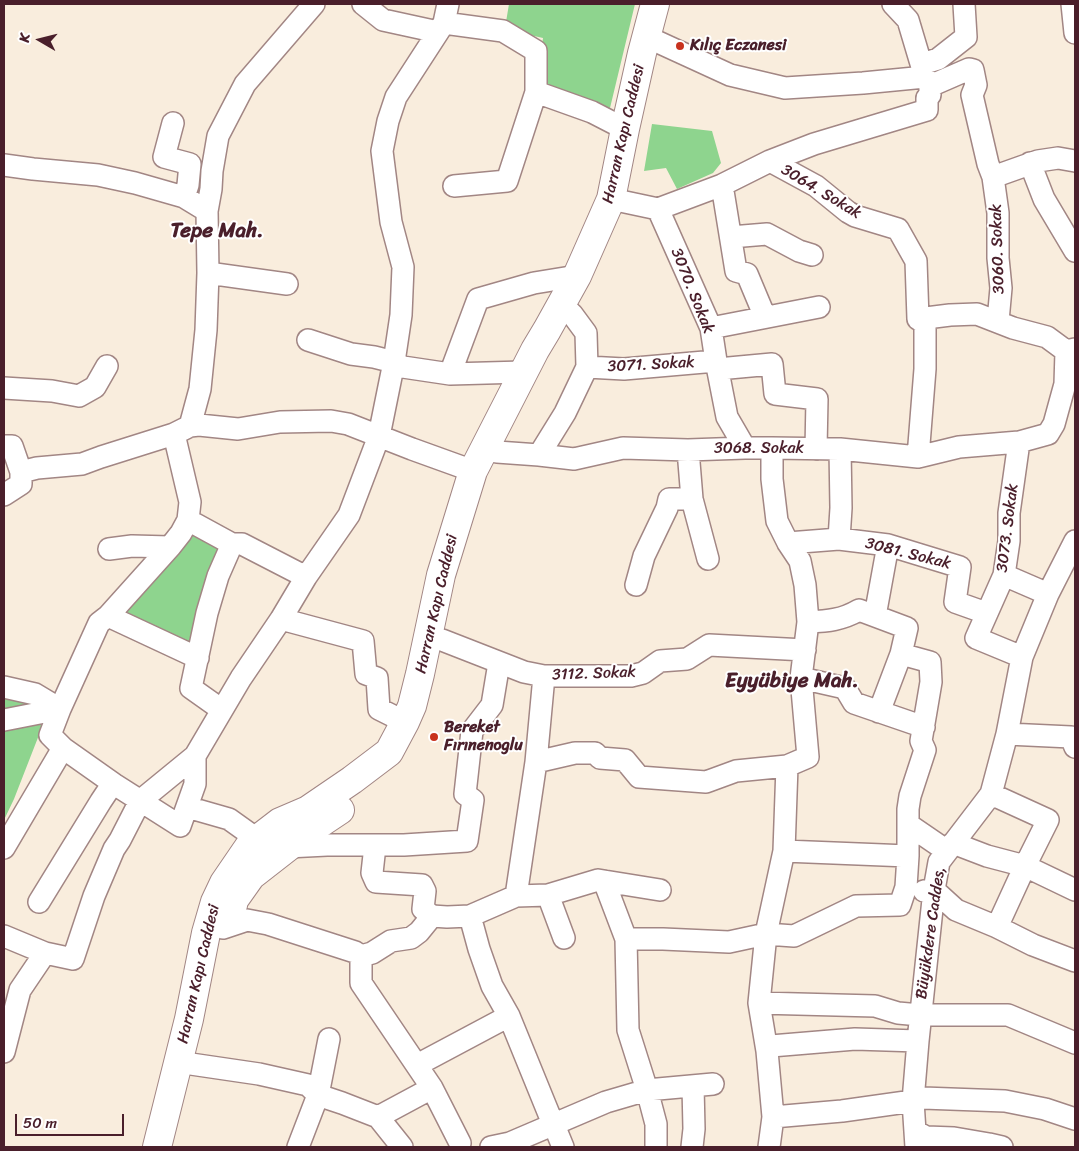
<!DOCTYPE html>
<html>
<head>
<meta charset="utf-8">
<style>
	body { margin:0 }
	#map { position:relative; width:1079px; height:1151px; overflow:hidden; background:#f9eddd; font-family:Sriracha,sans-serif }
	canvas { display:block }
	.frame { position:absolute; inset:0; border:5px solid #4a1f2b; pointer-events:none }
	.north { position:absolute; left:15px; top:15px; width:50px; height:50px; -webkit-text-stroke:4px #fff; paint-order:stroke; rotate:278deg; font-size:14px; font-weight:700; line-height:20px; text-align:center; color:#4a1f2b }
	.north::after { content:''; display:block; margin:auto; width:18px; height:22px; background:#4a1f2b; clip-path:polygon(50% 0,100% 100%,50% 72%,0 100%) }
	.scale { position:absolute; left:15px; top:1114px; width:109px; height:22px; box-sizing:border-box; border:2px solid #4a1f2b; border-top:0; padding-left:6px; font-size:15px; line-height:18px; white-space:nowrap; color:#4a1f2b; -webkit-text-stroke:4px #fff; paint-order:stroke }
</style>
</head>
<body>
<div id="map">
<canvas width="1079" height="1151"></canvas>
<div class="frame"></div>
<div class="north">K</div>
<div class="scale">50 m</div>
</div>
<script>
const g = document.querySelector('canvas').getContext('2d');
g.lineJoin = 'round';
function fillPath(path, color) {
  g.fillStyle = color;
  g.fill(path, 'evenodd');
}
function trace(path, color, width, dash) {
  g.strokeStyle = color;
  g.lineWidth = width;
  g.lineCap = dash ? 'butt' : 'round';
  g.setLineDash(dash || []);
  g.stroke(path);
}
function write(font, color, halo, rows, align = 'center') {
  g.font = font + ' Sriracha,sans-serif';
  g.lineWidth = 4;
  g.setLineDash([]);
  g.textBaseline = 'middle';
  g.strokeStyle = halo;
  g.fillStyle = color;
  for (const [text, x, y, turn = 0] of rows) {
    g.save();
    g.translate(x, y);
    g.rotate((+turn || 0) * Math.PI / 180);
    g.textAlign = isNaN(turn) ? turn : align;
    if (halo) g.strokeText(text, 0, 0);
    g.fillText(text, 0, 0);
    g.restore();
  }
}
fillPath(new Path2D(`
	M 509,4 L 635,4 L 610,108 L 537,84 L 543,38 L 512,31 L 506,22 Z
	M 652,124 L 712,131 L 721,163 L 713,173 L 677,189 L 666,168 L 644,171 Z
	M 192,530 L 224,546 L 195,653 L 116,617 Z
	M 4,693 L 33,699 L 46,717 L 14,799 L 4,820 Z`), '#8ed48e');
const minor = new Path2D(`
	M 363,4 L 383,20 L 438,32
	M 1072,4 L 1075,33
	M 444,23 L 503,31 L 536,51 L 536,92 L 592,112 L 625,129
	M 658,42 L 730,75 L 785,88 L 863,83 L 925,77 L 908,20 L 893,4
	M 922,64 L 938,59 L 966,37 L 964,4
	M 930,86 L 969,69 L 973,70 L 976,85 L 972,95 L 988,164 L 993,177 L 1038,161 L 1058,158 L 1075,161
	M 173,123 L 164,157 L 190,164 L 188,185 L 184,197
	M 770,161 L 814,144 L 927,110 L 927,98 L 930,95 L 930,86 L 925,77
	M 1030,163 L 1044,199 L 1075,251
	M 4,165 L 33,169 L 98,175 L 135,183 L 184,197 L 207,211
	M 993,177 L 998,213 L 998,258 L 1001,288 L 998,321
	M 722,185 L 736,271 L 747,274 L 765,317
	M 454,186 L 507,181 L 536,92
	M 611,199 L 658,209 L 711,328 L 716,361 L 727,417 L 745,448
	M 658,209 L 722,185 L 770,161 L 816,186 L 848,212 L 855,216 L 898,229 L 916,261 L 918,319 L 950,315 L 977,314 L 1013,328 L 1047,337 L 1066,351 L 1075,349
	M 731,237 L 767,234 L 799,251 L 812,255
	M 208,273 L 287,284
	M 711,328 L 819,307
	M 308,340 L 351,354 L 374,357 L 394,362 L 403,367 L 450,374 L 523,372
	M 587,367 L 624,369 L 716,361
	M 718,369 L 772,364 L 775,394 L 817,399 L 816,449
	M 450,374 L 478,299 L 534,283 L 577,276
	M 4,388 L 52,391 L 79,396 L 95,387 L 107,366
	M 190,426 L 200,389 L 206,330 L 208,273 L 207,211 L 211,189 L 212,171 L 218,136 L 245,84 L 314,4
	M 1019,442 L 1009,513 L 1009,541 L 1004,575 L 976,638 L 1022,657
	M 4,446 L 12,446 L 21,472 L 21,484 L 4,495
	M 688,450 L 692,499 L 708,559
	M 497,452 L 539,455 L 574,459 L 623,448 L 688,450 L 745,448 L 772,448 L 840,449 L 918,457 L 959,447 L 1019,442 L 1048,434 L 1054,424 L 1065,384 L 1066,351
	M 539,455 L 565,413 L 587,367 L 586,333 L 572,314
	M 918,457 L 925,369 L 925,318
	M 21,472 L 37,468 L 82,464 L 101,457 L 174,434 L 190,426 L 199,425 L 238,429 L 280,422 L 331,421 L 348,424 L 412,449 L 473,471
	M 188,520 L 232,544 L 242,544 L 306,577
	M 839,539 L 841,508 L 840,449
	M 788,543 L 839,539 L 888,545 L 960,567 L 955,602 L 986,613
	M 109,549 L 132,546 L 170,547
	M 1004,575 L 1048,594
	M 636,585 L 644,556 L 667,508 L 669,499 L 692,499
	M 108,616 L 198,658
	M 875,616 L 888,545
	M 281,619 L 363,641 L 366,674 L 377,678 L 379,709 L 405,722
	M 808,622 C 828,621 842,620 859,610 L 907,628 L 901,654 L 879,712
	M 442,640 L 524,672 L 544,676 L 631,676 L 643,673 L 660,661 L 687,659 L 709,645 L 805,650
	M 801,678 L 845,688 L 854,703 L 924,727
	M 4,687 L 35,694 L 60,709 L 50,735 L 63,748 L 4,848
	M 222,710 L 191,688 L 207,613 L 218,576 L 232,544
	M 4,720 L 60,709 L 99,623 L 108,616 L 170,547 L 181,533 L 188,520 L 190,502 L 174,434
	M 1007,734 L 1071,737 L 1075,747
	M 63,748 L 114,784 L 180,826 L 195,784 L 195,756 L 241,678 L 281,619 L 306,577 L 349,515 L 379,436 L 394,362 L 401,315 L 403,267 L 391,222 L 382,151 L 388,121 L 396,97 L 444,23 L 448,4
	M 536,762 L 575,753 L 595,753 L 600,758 L 625,760 L 639,777 L 706,782 L 736,771 L 787,766 L 808,757 L 801,678 L 808,622 L 805,585 L 800,561 L 788,543 L 777,521 L 772,479 L 772,448
	M 991,794 L 1048,820 L 1025,866 L 997,927
	M 187,807 L 229,819 L 257,839
	M 909,825 L 947,851
	M 953,843 L 987,856 L 1025,866 L 1075,890
	M 375,846 L 372,873 L 376,882 L 422,885 L 425,891 L 423,909 L 432,916 L 447,917 L 470,916 L 516,896 L 548,895 L 598,880 L 660,890
	M 287,847 L 327,845 L 404,845 L 467,841 L 473,800 L 465,794 L 472,731 L 492,705 L 499,663
	M 784,851 L 908,856
	M 604,881 L 626,939 L 628,1030 L 647,1090 L 656,1124 L 656,1147
	M 924,891 L 934,890 L 956,910 L 997,927 L 1033,945 L 1075,961
	M 548,895 L 564,938
	M 516,896 L 536,762 L 544,676
	M 39,902 L 101,801 L 109,789 L 114,784
	M 470,916 L 479,949 L 492,986 L 509,1016 L 553,1124
	M 223,928 L 247,920 L 268,924 L 355,952 L 361,956 L 361,983 L 432,1088 L 460,1143
	M 4,936 L 45,953 L 73,959 L 94,896 L 114,849 L 120,840 L 140,801 L 195,756
	M 626,939 L 663,939 L 729,942 L 766,934 L 794,936 L 856,906 L 900,905 L 906,887 L 908,856 L 908,809 L 910,796 L 925,750 L 921,741 L 931,682 L 930,662 L 901,654
	M 361,956 L 372,953 L 391,941 L 411,938 L 419,932 L 432,916
	M 759,1003 L 875,1006 L 898,1013 L 920,1015 L 1008,1015 L 1075,1043
	M 767,1051 L 771,1046 L 855,1039 L 918,1041
	M 4,1052 L 20,990 L 45,953
	M 191,1064 L 259,1074 L 308,1085 L 318,1095 L 342,1103 L 378,1117 L 402,1147
	M 417,1065 L 509,1016
	M 378,1117 L 432,1088
	M 773,1117 L 842,1111 L 913,1101 L 923,1098 L 1005,1101 L 1045,1109 L 1075,1119
	M 554,1125 L 563,1147
	M 915,1131 L 926,1137 L 954,1138 L 989,1144 L 1002,1147
	M 298,1147 L 318,1095 L 329,1039
	M 491,1147 L 510,1143 L 606,1102 L 647,1090 L 713,1084
	M 692,1147 L 694,1129 L 693,1086
	M 769,1147 L 773,1117 L 767,1051 L 759,1003 L 766,934 L 784,851 L 787,766
	M 916,1147 L 913,1101 L 918,1041 L 934,890 L 939,862 L 991,794 L 1007,734 L 1022,657 L 1048,594 L 1075,541`);
const major = new Path2D(`
	M 233,905 L 234,900 L 251,876 L 310,830 L 340,810
	M 157,1147 L 189,1019 L 206,933 L 215,902 L 224,883 L 250,845 L 280,822 L 308,810 L 352,780 L 389,752 L 405,722 L 412,706 L 420,674 L 441,575 L 473,471 L 535,350 L 547,330 L 577,276 L 611,199 L 625,129 L 642,53 L 655,4`);
trace(minor, '#a28684', 24);
trace(major, '#a28684', 30);
trace(minor, '#fff', 21);
trace(major, '#fff', 28);
for (const [x, y, r, color] of [
	[680,46,5,"#c8321e"],
	[434,737,5,"#c8321e"]
]) {
  const dot = new Path2D();
  dot.arc(x, y, r, 0, 2 * Math.PI);
  g.fillStyle = color;
  g.fill(dot);
  trace(dot, '#fff', 2);
}
write('bold 16px', '#4a1f2b', '#fff', [
	["Kılıç Eczanesi",690,46],
	["Bereket",444,728],
	["Fırınenoglu",444,746]
], 'left');
write('16px', '#4a1f2b', '#fff', [
	["Harran Kapı Caddesi",624,134,-77],
	["3064. Sokak",821,192,31],
	["3060. Sokak",998,249,-92],
	["3070. Sokak",692,291,68],
	["3071. Sokak",651,365,-3],
	["3068. Sokak",759,449],
	["3073. Sokak",1008,528,-83],
	["3081. Sokak",908,554,14],
	["Harran Kapı Caddesi",437,604,-77],
	["3112. Sokak",594,674,-2],
	["Büyükdere Caddes,",931,933,-82],
	["Harran Kapı Caddesi",199,974,-77]
]);
write('bold 21px', '#4a1f2b', '#fff', [
	["Tepe Mah.",217,232],
	["Eyyübiye Mah.",792,682]
]);
</script>
</body>
</html>
